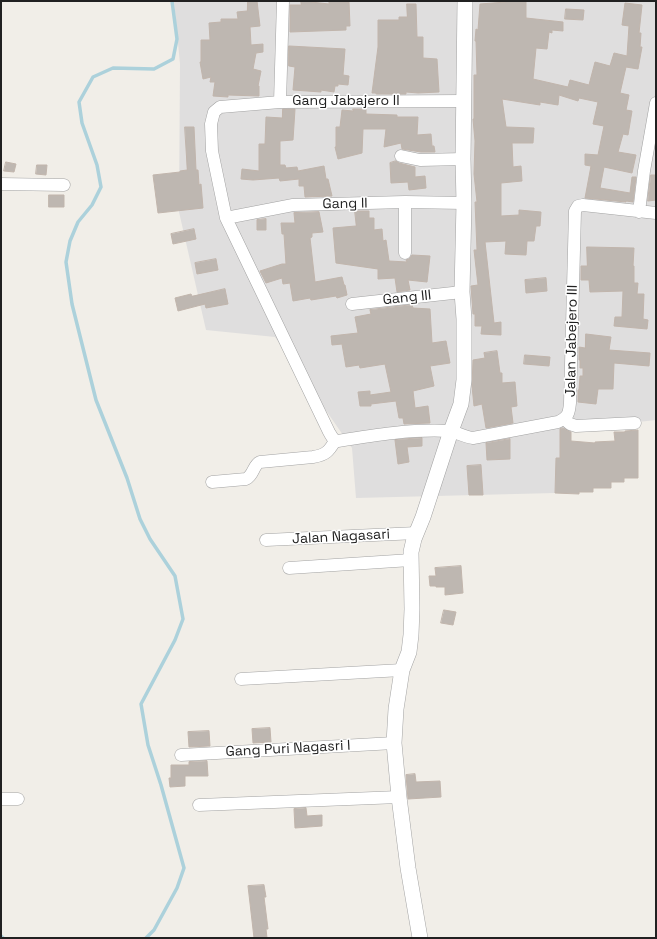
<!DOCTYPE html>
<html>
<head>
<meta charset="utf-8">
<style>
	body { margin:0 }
	#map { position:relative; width:657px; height:939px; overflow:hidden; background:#f1eee8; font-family:"Space Grotesk",sans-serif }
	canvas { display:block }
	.frame { position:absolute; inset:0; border:2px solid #212121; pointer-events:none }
</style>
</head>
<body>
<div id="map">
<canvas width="657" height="939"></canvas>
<div class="frame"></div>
</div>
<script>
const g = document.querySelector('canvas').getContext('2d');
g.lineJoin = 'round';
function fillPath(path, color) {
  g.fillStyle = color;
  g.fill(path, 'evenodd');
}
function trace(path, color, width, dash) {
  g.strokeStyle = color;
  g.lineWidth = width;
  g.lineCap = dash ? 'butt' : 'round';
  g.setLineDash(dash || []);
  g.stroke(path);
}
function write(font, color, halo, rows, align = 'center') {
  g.font = font + ' "Space Grotesk",sans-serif';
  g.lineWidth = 3;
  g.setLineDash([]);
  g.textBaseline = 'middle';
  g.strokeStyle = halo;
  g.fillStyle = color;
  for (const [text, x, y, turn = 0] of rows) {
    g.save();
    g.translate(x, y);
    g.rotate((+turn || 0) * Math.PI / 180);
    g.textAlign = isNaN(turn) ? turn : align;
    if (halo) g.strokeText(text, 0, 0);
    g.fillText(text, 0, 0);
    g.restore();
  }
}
fillPath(new Path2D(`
	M 174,1 L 656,1 L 656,420 L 565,430 L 555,493 L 356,498 L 352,448 L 275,337 L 206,330 L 179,212 L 180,64 Z`), '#dfdede');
trace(new Path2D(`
	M 1,936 L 3,938
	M 146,938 L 154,930 L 177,888 L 184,868 L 161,785 L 148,745 L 141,704 L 175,640 L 183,619 L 175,576 L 150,539 L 140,519 L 127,478 L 96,400 L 72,304 L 66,262 L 70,241 L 78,222 L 92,205 L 101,187 L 97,165 L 82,123 L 79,102 L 93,77 L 113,68 L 154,69 L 173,59 L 177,39 L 172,1`), '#acd1db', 3.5);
const building = new Path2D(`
	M 248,1 L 257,1 L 260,26 L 250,27 L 251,45 L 263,44 L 263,52 L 256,53 L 253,69 L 261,71 L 258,86 L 259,86 L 259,96 L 228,95 L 228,97 L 213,96 L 215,82 L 210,82 L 211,77 L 203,79 L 200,62 L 201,62 L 201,40 L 210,40 L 209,23 L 221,22 L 221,19 L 238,19 L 237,12 L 247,11 Z
	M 301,1 L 311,1 L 311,2 L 329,4 L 329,1 L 349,2 L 350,26 L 346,26 L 346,30 L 290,32 L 290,5 L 301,5 Z
	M 506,1 L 526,1 L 526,18 L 563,22 L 563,31 L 552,30 L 552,33 L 549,32 L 547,49 L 536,48 L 533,79 L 568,87 L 570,80 L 589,85 L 595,62 L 610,66 L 614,53 L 627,56 L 629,26 L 622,25 L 625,3 L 642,5 L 639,33 L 641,33 L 640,47 L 642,47 L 638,69 L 626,67 L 620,93 L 629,95 L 626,110 L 632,111 L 628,135 L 623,134 L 618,152 L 636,155 L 632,173 L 604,167 L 600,188 L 630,193 L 632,177 L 636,177 L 633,202 L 626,201 L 626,202 L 585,198 L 591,166 L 585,165 L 585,154 L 598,155 L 604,126 L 593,124 L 598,102 L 579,98 L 578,101 L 559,95 L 558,105 L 540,102 L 540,105 L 502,99 L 506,127 L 534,128 L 533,143 L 512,143 L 513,167 L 521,166 L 522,181 L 501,183 L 501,216 L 519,215 L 519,210 L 541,212 L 540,226 L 536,226 L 534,241 L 527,241 L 526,255 L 505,254 L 506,241 L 485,242 L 494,323 L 501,322 L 501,335 L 481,334 L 482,326 L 475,326 L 475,314 L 473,314 L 471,286 L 478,285 L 474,250 L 477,250 L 475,202 L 477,202 L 474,174 L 475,141 L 473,119 L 474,119 L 474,75 L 477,75 L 476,41 L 475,41 L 476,29 L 478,30 L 480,4 L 506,2 Z
	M 407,4 L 416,4 L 417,37 L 423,37 L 423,58 L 437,59 L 439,92 L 418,93 L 406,92 L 406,94 L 376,94 L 376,93 L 372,93 L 378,47 L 378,20 L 399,20 L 399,17 L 407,17 Z
	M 566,9 L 584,10 L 583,20 L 565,19 Z
	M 289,46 L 345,49 L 343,75 L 349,76 L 348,85 L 338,84 L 338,86 L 335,86 L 334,92 L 321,90 L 321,92 L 293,90 L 295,67 L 289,66 Z
	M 283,109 L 295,109 L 293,140 L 280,141 L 280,165 L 285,165 L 286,168 L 297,167 L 298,171 L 324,166 L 326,179 L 328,179 L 332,196 L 305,197 L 304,186 L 299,186 L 299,179 L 280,181 L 279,178 L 253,180 L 241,179 L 242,169 L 259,171 L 259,144 L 265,144 L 266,117 L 282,118 Z
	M 353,109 L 366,109 L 366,114 L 397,115 L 397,117 L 418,117 L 417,135 L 431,134 L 432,146 L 434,146 L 435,152 L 421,152 L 402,149 L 401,143 L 384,147 L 386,129 L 363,129 L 362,153 L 338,159 L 335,147 L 336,147 L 336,127 L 340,127 L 342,110 L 353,111 Z
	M 185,127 L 194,127 L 196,170 L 198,170 L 199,185 L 201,184 L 203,208 L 158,213 L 153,175 L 180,172 L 180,171 L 187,170 Z
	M 396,161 L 399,163 L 415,167 L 415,177 L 425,176 L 426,188 L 409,190 L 408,182 L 391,183 L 390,163 Z
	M 6,162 L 16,164 L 14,172 L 4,171 Z
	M 37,165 L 47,165 L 46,175 L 36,174 Z
	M 651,175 L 656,175 L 656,200 L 648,201 Z
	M 49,195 L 64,195 L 64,207 L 49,207 Z
	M 355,211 L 369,211 L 369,218 L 374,218 L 374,230 L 382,229 L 383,241 L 386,240 L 389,261 L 407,262 L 406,260 L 409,259 L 412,255 L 430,256 L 427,282 L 408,280 L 410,290 L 397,292 L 395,278 L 378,279 L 378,269 L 336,263 L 333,228 L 356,226 Z
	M 319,212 L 323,232 L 312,233 L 312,237 L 310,238 L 315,282 L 342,277 L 344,285 L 345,285 L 347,295 L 337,298 L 336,296 L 311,300 L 310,298 L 293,301 L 290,283 L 283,284 L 282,278 L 266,283 L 260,271 L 282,264 L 286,264 L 284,234 L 282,234 L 281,223 L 295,223 L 294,213 Z
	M 266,219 L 266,230 L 257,230 L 257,220 Z
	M 194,229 L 196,239 L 173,244 L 171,234 Z
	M 587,247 L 634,248 L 633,266 L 634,266 L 634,283 L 638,283 L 637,294 L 644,294 L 643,319 L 648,320 L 647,329 L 614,326 L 615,317 L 622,317 L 623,291 L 590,292 L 589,280 L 581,280 L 581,266 L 587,266 Z
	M 216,259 L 218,270 L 197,274 L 195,263 Z
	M 546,278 L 547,291 L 526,293 L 525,280 Z
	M 225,289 L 228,304 L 206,308 L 205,304 L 178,311 L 175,298 L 191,294 L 192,296 Z
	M 412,305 L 413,308 L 430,309 L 432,343 L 446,341 L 450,363 L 430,366 L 434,386 L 413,391 L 415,408 L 428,406 L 430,423 L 404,424 L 403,418 L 399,418 L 396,401 L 371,404 L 371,406 L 360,406 L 358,392 L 370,391 L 370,395 L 391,392 L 385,364 L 360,368 L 359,365 L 346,367 L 342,344 L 332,345 L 331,336 L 358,333 L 355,317 L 371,314 L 370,310 Z
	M 586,334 L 611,337 L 609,350 L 650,353 L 649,366 L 614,363 L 613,389 L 598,389 L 596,404 L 578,402 L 578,390 L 579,390 L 580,376 L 583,376 L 583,368 L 580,368 L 580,360 L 579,360 L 579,347 L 585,348 Z
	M 497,351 L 500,373 L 502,373 L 502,383 L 515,382 L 517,406 L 511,407 L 513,423 L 486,428 L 482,404 L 474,406 L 472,386 L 473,360 L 485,358 L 484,353 Z
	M 525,355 L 550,357 L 549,366 L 524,364 Z
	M 563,428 L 571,432 L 571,441 L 595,443 L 595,442 L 615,441 L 614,432 L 625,432 L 625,431 L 638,430 L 638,478 L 624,478 L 624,482 L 611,482 L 611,488 L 593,488 L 593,492 L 579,492 L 579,494 L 555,493 L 556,458 L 560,458 L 560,429 Z
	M 422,438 L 422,446 L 407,447 L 409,462 L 398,464 L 395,440 Z
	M 510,439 L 510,459 L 487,460 L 486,443 Z
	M 481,465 L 483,495 L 469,495 L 467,466 Z
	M 461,566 L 463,593 L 445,595 L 445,587 L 436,587 L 436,586 L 430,586 L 429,576 L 436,576 L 435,568 Z
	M 444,610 L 456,612 L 453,625 L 441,623 Z
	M 270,728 L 271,742 L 253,743 L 252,729 Z
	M 209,731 L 210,746 L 189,747 L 188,732 Z
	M 207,761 L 208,776 L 185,776 L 185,786 L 170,787 L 169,778 L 171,778 L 171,765 L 189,765 L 189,762 Z
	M 415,774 L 416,782 L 440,781 L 441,797 L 408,799 L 406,775 Z
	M 306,808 L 307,816 L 322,815 L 322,826 L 295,828 L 294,809 Z
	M 264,885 L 266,897 L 264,897 L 268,929 L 266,929 L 267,938 L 254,938 L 248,886 Z`);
fillPath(building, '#beb7b1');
trace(building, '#c1b5ac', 1);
const minor = new Path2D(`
	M 283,1 L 280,102 L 464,101
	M 280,102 L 220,107 L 214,112 L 211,124 L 212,151 L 226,218 L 329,432 C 332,437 333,440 338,441 C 375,435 412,429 449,431 C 457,432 464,437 473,438 L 558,422 C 568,417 569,414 570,403 L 575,211 L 578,206 L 583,205 L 656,213
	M 401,156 L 420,160 L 463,159
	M 1,184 L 64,185
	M 639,212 L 644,171 L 656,103
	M 226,218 L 293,205 L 405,202 L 464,203
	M 405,253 L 405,202
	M 352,304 L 462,292
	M 564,419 L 570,424 L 576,426 L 635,423
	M 212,482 L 246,479 C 254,475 253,465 260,462 L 313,457 C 326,455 329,451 335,441
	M 266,540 L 417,533
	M 289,568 L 411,560
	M 241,679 L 402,670
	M 181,755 L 394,743
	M 1,799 L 18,799
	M 199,805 L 399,797`);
const tertiary = new Path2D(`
	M 420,938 L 408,868 L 399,797 L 394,743 L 396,709 L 402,670 L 409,652 L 411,635 L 412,609 L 411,552 L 414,539 L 423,517 L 451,431 L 461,404 L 464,380 L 464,319 L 462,292 L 464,203 L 463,159 L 465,1`);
trace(minor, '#a2a2a2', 13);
trace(tertiary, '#a2a2a2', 16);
trace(minor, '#fff', 12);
trace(tertiary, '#fff', 15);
write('14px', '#212121', '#fff', [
	["Gang Jabajero II",346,101],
	["Gang II",345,204,-1],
	["Gang III",407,298,-6],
	["Jalan Jabejero III",572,341,-89],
	["Jalan Nagasari",341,537,-3],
	["Gang Puri Nagasri I",288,749,-3]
]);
</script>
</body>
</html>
